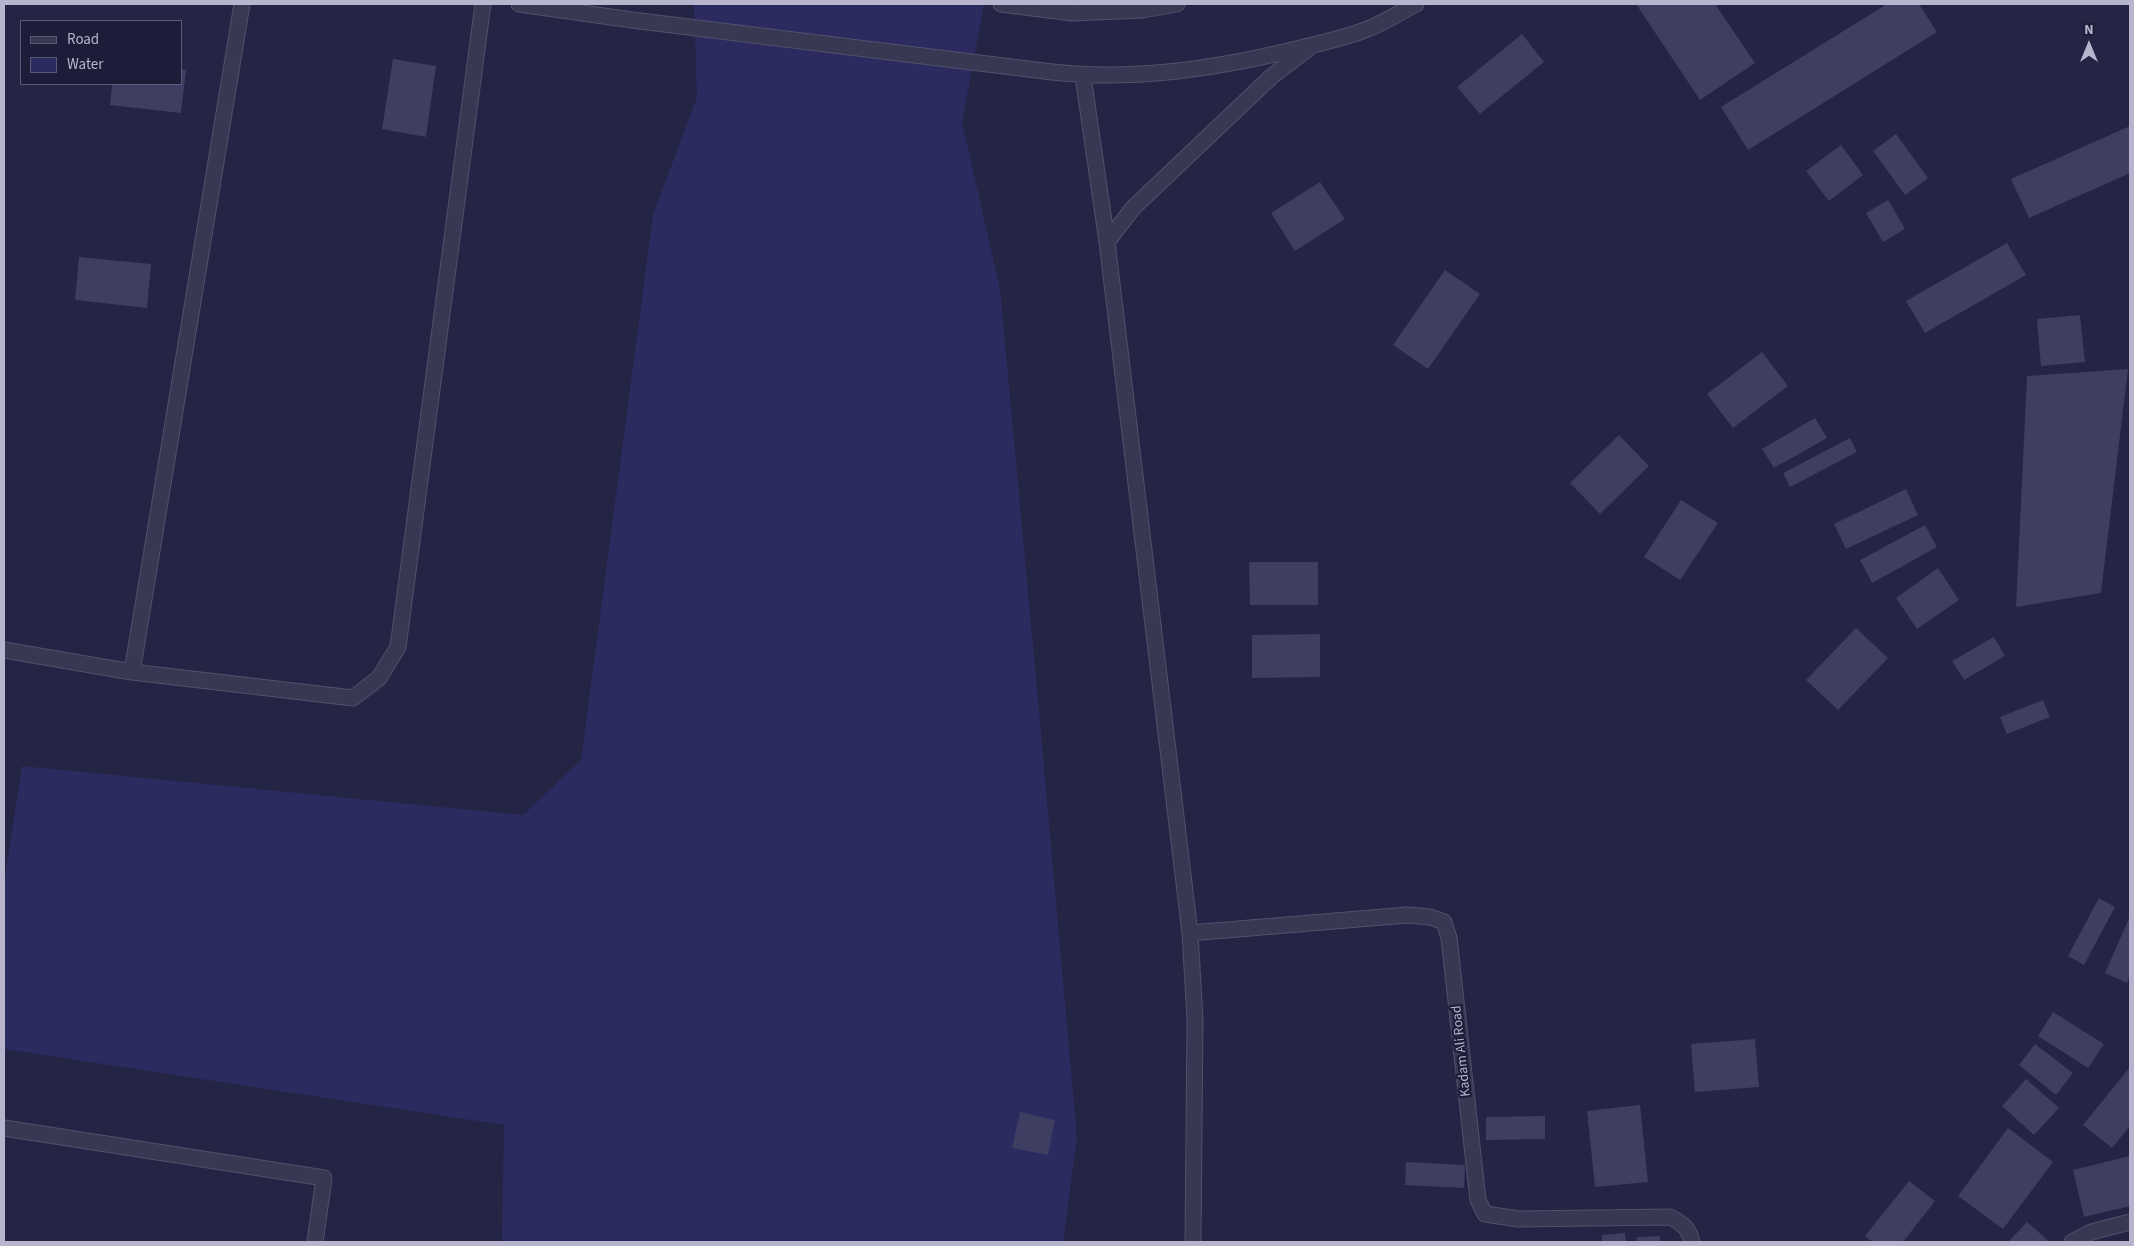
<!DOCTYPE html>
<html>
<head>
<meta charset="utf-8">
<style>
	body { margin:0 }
	#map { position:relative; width:2134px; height:1246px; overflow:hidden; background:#242444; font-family:"Source Sans 3",sans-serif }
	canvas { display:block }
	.frame { position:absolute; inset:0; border:5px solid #b7b5cd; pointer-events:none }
	.legend { position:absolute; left:20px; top:20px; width:162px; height:65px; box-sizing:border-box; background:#1d1d39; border:1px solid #5b5a74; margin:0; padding:6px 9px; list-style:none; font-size:15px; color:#b7b5cd }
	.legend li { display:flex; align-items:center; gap:10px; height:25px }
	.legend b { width:25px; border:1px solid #5b5a74 }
	.north { position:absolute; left:2064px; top:20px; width:50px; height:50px; -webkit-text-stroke:4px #1d1d39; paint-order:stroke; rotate:0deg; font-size:14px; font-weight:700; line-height:20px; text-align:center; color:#b7b5cd }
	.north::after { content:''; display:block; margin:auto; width:18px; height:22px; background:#b7b5cd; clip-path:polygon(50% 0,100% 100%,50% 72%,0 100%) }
</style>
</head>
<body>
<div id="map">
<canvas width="2134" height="1246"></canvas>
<div class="frame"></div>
<ul class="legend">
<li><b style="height:6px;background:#393853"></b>Road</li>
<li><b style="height:14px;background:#2c2b60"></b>Water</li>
</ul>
<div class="north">N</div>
</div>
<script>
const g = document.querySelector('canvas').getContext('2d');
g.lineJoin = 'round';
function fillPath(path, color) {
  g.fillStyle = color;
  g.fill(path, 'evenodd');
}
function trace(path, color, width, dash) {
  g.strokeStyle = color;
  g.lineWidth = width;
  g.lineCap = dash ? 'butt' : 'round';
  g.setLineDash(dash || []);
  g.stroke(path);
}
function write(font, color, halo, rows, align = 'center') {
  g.font = font + ' "Source Sans 3",sans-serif';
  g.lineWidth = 4.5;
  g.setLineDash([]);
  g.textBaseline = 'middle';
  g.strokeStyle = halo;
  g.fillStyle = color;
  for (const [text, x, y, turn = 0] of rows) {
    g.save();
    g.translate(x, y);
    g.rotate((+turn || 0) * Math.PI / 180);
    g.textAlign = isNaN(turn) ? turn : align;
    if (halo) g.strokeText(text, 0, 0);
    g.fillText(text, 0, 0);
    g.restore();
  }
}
fillPath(new Path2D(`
	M 694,4 L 984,4 L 962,122 L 1000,289 L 1038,700 L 1077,1138 L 1063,1242 L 502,1242 L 504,1125 L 4,1049 L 4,884 L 22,766 L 523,815 L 581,760 L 653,215 L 697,97 Z`), '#2c2b60');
fillPath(new Path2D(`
	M 1636,4 L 1715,4 L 1755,63 L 1700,100 Z
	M 1887,4 L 1919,4 L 1937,32 L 1748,150 L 1721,107 Z
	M 1522,34 L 1544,62 L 1480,114 L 1457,87 Z
	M 393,59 L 436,66 L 426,137 L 382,129 Z
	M 181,69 L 186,70 L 181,113 L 110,105 L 112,84 L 181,84 Z
	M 2130,126 L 2130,173 L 2029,218 L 2011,179 Z
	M 1896,134 L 1928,178 L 1905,195 L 1873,151 Z
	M 1841,145 L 1863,175 L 1829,201 L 1806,171 Z
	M 1320,182 L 1345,219 L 1295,251 L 1271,213 Z
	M 1888,200 L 1905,229 L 1883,242 L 1866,213 Z
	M 2007,243 L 2026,275 L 1925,333 L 1906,301 Z
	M 79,257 L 151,264 L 147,308 L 75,300 Z
	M 1445,270 L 1480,294 L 1428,369 L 1393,345 Z
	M 2080,315 L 2085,362 L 2041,366 L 2037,319 Z
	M 1762,352 L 1788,386 L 1733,428 L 1707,394 Z
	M 2128,369 L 2101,593 L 2016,607 L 2027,376 Z
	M 1815,418 L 1827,438 L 1774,468 L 1762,449 Z
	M 1619,435 L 1649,466 L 1600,514 L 1570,483 Z
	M 1850,438 L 1857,452 L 1790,487 L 1783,473 Z
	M 1906,489 L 1918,515 L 1846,549 L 1834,524 Z
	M 1681,500 L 1718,523 L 1680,580 L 1644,557 Z
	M 1925,525 L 1937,547 L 1872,583 L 1860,560 Z
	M 1249,562 L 1318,562 L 1318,605 L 1250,605 Z
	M 1938,568 L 1959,600 L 1917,629 L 1896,598 Z
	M 1856,628 L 1888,658 L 1838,710 L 1806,680 Z
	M 1320,634 L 1320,677 L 1252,678 L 1252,635 Z
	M 1994,637 L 2005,656 L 1964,680 L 1952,661 Z
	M 2043,700 L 2050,717 L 2007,734 L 2000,717 Z
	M 2099,898 L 2115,907 L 2084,965 L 2068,956 Z
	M 2130,916 L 2130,975 L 2127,983 L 2105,973 Z
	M 2053,1012 L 2104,1044 L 2088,1068 L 2038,1036 Z
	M 1755,1039 L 1759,1087 L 1695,1092 L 1691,1044 Z
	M 2035,1044 L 2073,1073 L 2056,1095 L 2019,1065 Z
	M 2130,1067 L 2130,1126 L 2112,1148 L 2083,1125 Z
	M 2026,1079 L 2059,1108 L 2034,1135 L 2002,1106 Z
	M 1640,1105 L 1648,1182 L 1595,1187 L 1587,1111 Z
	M 1020,1112 L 1055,1120 L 1048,1155 L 1012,1148 Z
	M 1545,1116 L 1545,1139 L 1486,1140 L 1486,1117 Z
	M 2008,1128 L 2053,1162 L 2003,1229 L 1958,1196 Z
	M 2130,1156 L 2130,1206 L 2084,1217 L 2073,1170 Z
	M 1406,1162 L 1465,1165 L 1464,1188 L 1405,1185 Z
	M 1909,1181 L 1935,1201 L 1903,1242 L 1873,1242 L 1865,1236 Z
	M 2027,1222 L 2050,1242 L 2008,1242 Z
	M 1625,1233 L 1626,1242 L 1602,1242 L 1602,1235 Z
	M 1660,1236 L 1660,1242 L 1637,1242 L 1637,1237 Z`), '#3e3d62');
const minor = new Path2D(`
	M 519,4 L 632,20 L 1052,72 C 1133,81 1213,69 1292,50 C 1316,44 1342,39 1365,30 C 1383,24 1400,12 1416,4
	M 1001,4 L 1072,13 L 1143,10 L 1177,4
	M 1083,76 L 1107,242 L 1190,933 L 1195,1019 L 1193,1242
	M 1107,242 L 1133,208 L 1271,77 L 1309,48
	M 4,650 L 132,672 L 353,698 L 379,678 L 398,647 L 483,4
	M 132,672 L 242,4
	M 1190,933 L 1407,915 L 1430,917 L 1444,922 L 1449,938 L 1478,1200 L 1485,1214 L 1519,1219 L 1670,1217 C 1682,1223 1689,1228 1692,1242
	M 4,1128 L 324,1178 L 315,1242
	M 2072,1242 L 2091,1232 L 2130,1222`);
trace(minor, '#52506b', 17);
trace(minor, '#393853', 15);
write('14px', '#b7b5cd', '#1d1d39', [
	["Kadam Ali Road",1462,1051,-96]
]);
</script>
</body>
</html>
